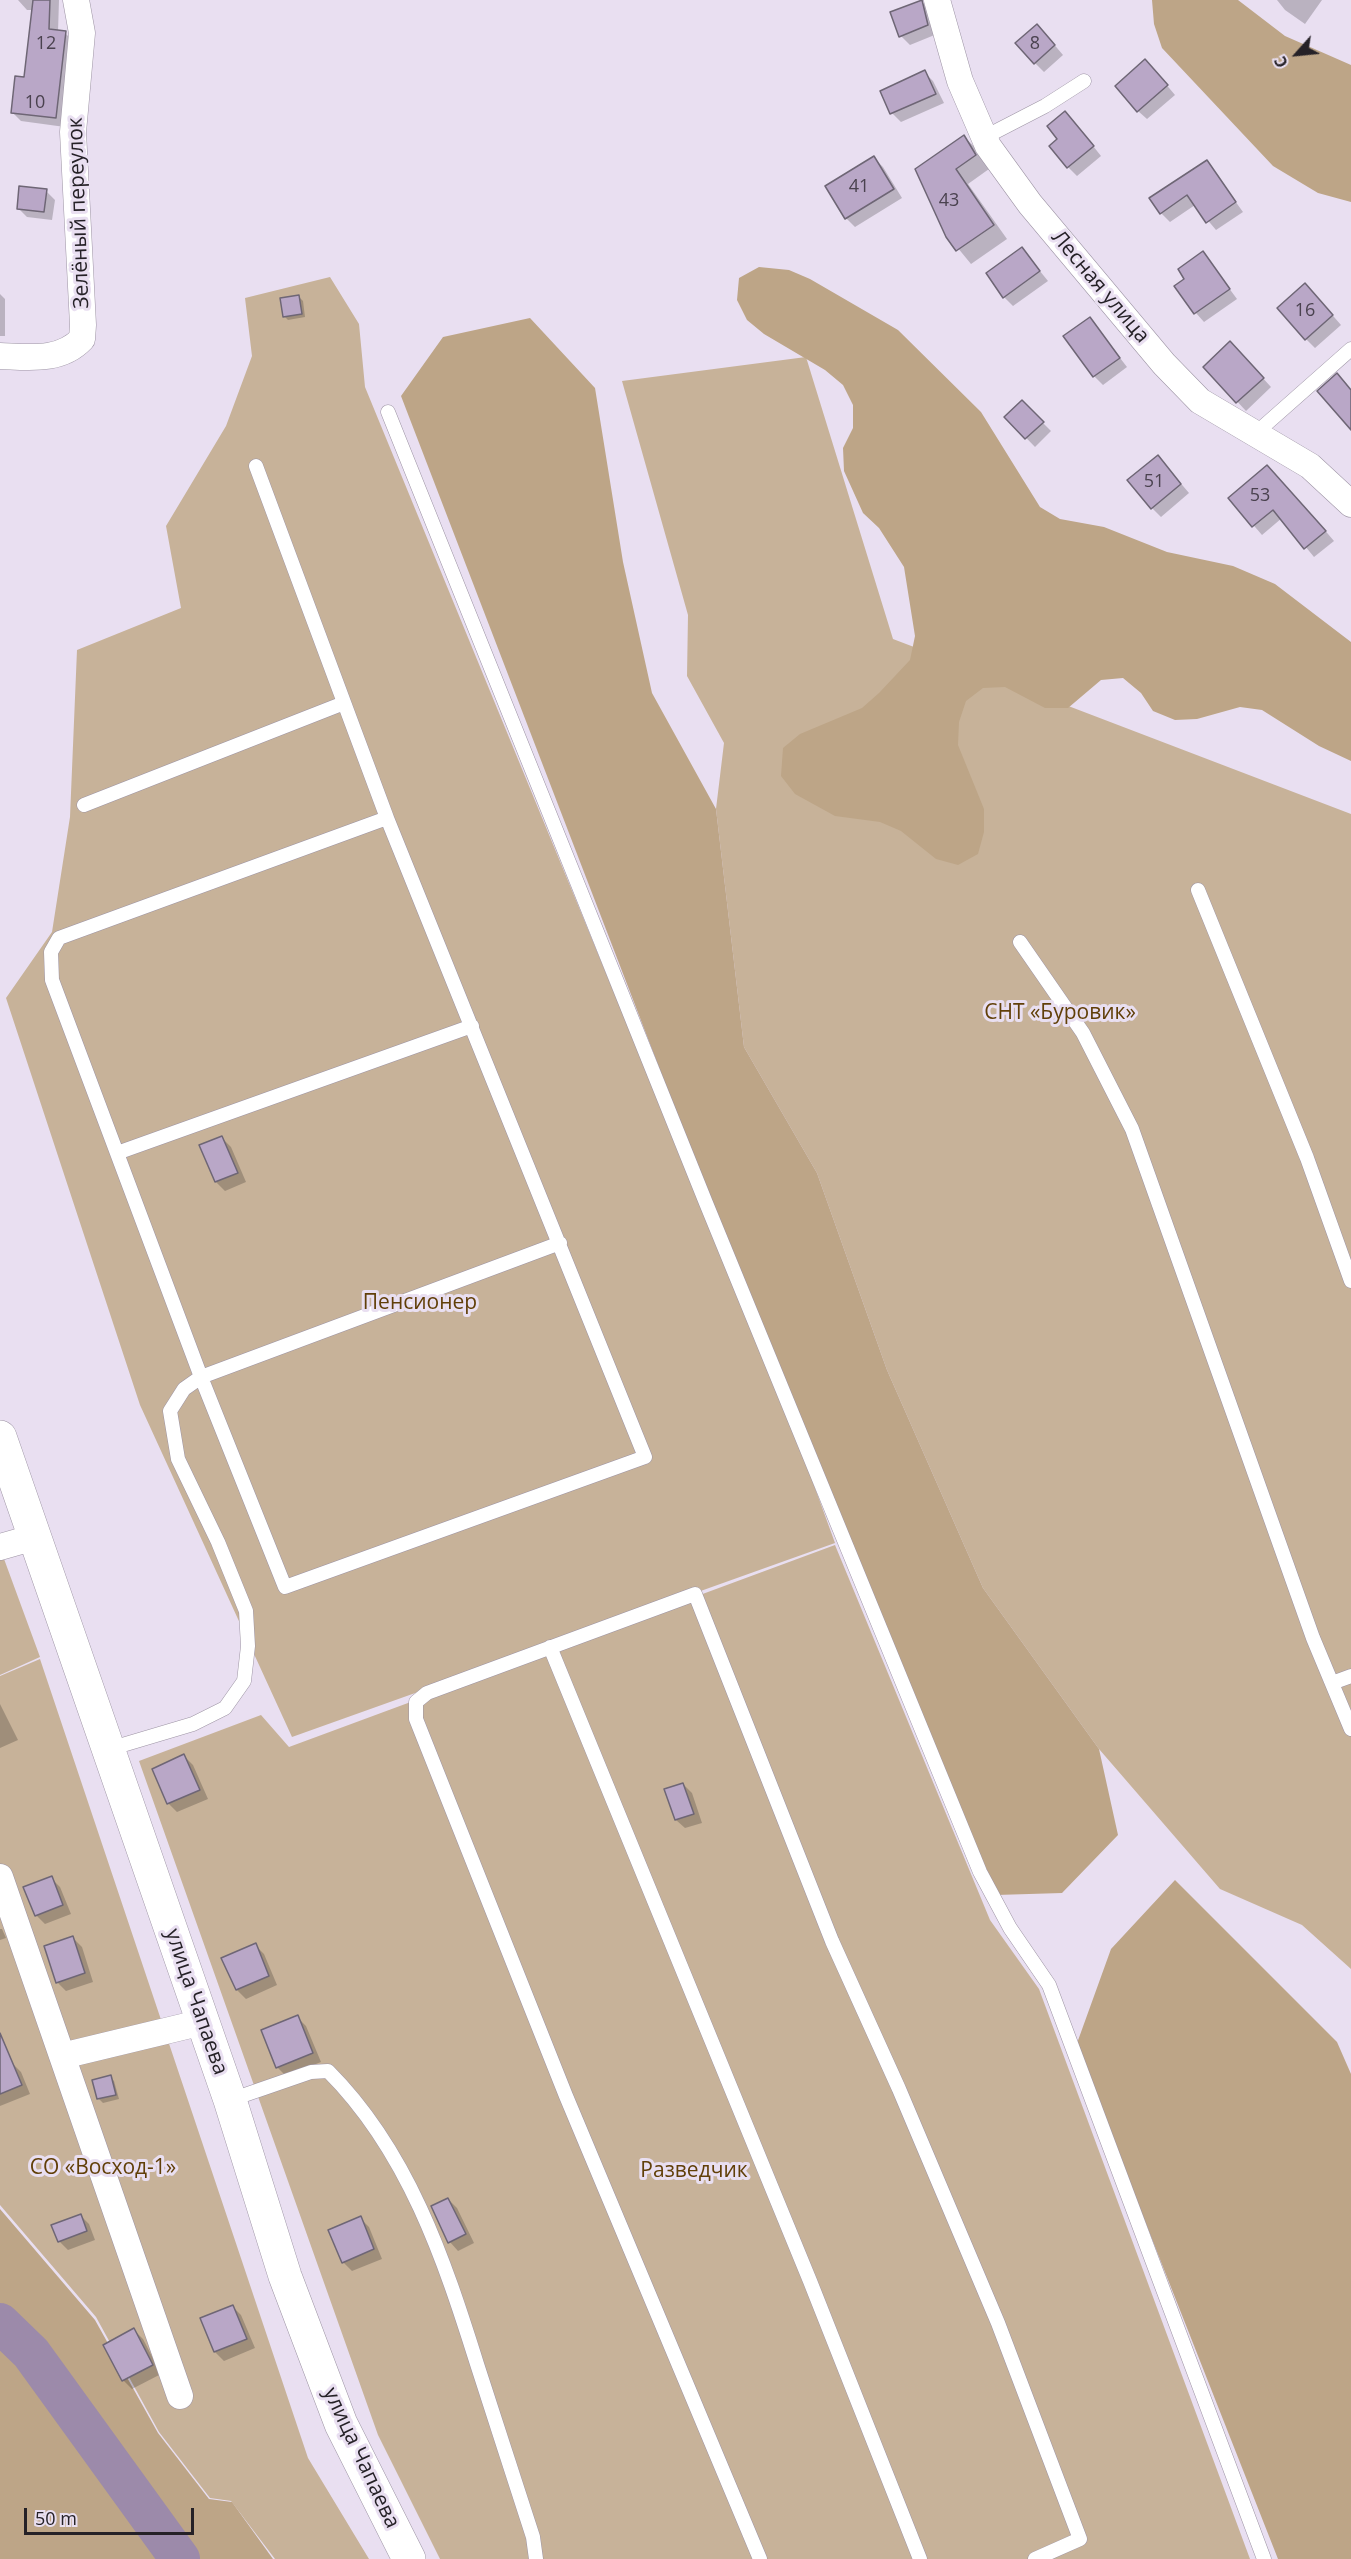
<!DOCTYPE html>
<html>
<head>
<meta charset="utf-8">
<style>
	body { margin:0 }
	#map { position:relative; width:1351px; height:2559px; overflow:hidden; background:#e9dff1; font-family:"Open Sans",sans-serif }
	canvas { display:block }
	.north { position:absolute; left:1267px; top:24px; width:60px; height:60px; -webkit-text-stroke:4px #e9dff1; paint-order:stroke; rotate:243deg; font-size:16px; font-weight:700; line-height:24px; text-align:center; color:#252127 }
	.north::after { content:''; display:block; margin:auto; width:21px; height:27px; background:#252127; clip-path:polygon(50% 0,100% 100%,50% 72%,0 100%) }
	.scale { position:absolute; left:24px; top:2508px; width:170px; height:27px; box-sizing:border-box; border:3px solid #252127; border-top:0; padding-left:8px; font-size:18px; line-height:21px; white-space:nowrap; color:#252127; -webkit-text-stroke:4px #e9dff1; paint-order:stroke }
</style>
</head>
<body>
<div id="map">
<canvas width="1351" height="2559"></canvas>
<div class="north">С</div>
<div class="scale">50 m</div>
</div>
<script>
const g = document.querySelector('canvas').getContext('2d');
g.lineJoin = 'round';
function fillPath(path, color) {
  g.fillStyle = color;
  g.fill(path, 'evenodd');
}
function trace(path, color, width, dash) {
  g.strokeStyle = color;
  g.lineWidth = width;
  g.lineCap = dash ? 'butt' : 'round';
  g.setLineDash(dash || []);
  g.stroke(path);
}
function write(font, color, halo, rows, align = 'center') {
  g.font = font + ' "Open Sans",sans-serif';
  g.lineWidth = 6;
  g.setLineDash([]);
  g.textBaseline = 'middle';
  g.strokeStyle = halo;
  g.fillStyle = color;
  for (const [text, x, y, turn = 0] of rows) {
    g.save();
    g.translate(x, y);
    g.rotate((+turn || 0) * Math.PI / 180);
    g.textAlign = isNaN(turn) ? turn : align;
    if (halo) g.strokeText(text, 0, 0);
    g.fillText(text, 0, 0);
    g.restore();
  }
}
fillPath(new Path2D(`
	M 330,277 L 359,324 L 365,387 L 795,1433 L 835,1543 L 292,1737 L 140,1405 L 6,998 L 52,932 L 70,817 L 77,650 L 181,608 L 166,526 L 226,426 L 252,356 L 245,298 Z
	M 806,357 L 893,639 L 1351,814 L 1351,1969 L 1302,1925 L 1220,1889 L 1099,1749 L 983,1588 L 887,1370 L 817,1173 L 744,1047 L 716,809 L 724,743 L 687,676 L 688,615 L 622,381 Z
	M 835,1545 L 990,1920 L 1039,1989 L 1250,2559 L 440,2559 L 378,2435 L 139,1761 L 261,1715 L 289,1747 Z
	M 0,1548 L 40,1657 L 0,1675 Z
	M 40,1659 L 308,2458 L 369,2559 L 275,2559 L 231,2501 L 210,2498 L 159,2432 L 96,2317 L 0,2205 L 0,1676 Z`), '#c7b299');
fillPath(new Path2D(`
	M 1152,0 L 1238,0 L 1285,36 L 1351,65 L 1351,202 L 1318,193 L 1273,166 L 1162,48 L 1154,24 Z
	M 759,267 L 789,270 L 810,279 L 898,330 L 981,412 L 1040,507 L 1060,519 L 1104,527 L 1167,552 L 1233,566 L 1275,584 L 1351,642 L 1351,761 L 1319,746 L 1262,710 L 1240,707 L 1197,719 L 1175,720 L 1153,711 L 1141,693 L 1123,678 L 1101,680 L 1068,708 L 1045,708 L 1005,687 L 983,688 L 966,701 L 959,722 L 958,745 L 984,809 L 984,832 L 978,854 L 958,865 L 936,859 L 901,831 L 880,822 L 835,816 L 795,794 L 781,776 L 783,748 L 800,734 L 862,708 L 879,693 L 910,660 L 915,636 L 904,567 L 879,528 L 863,513 L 844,471 L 843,448 L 853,428 L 853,405 L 843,385 L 825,370 L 764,334 L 747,320 L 737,300 L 739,278 Z
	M 530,318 L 595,388 L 623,562 L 652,693 L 716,809 L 744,1047 L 817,1173 L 887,1370 L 983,1588 L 1099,1749 L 1118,1835 L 1062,1893 L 996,1895 L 710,1200 L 401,396 L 443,337 Z
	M 1175,1880 L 1337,2042 L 1351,2074 L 1351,2559 L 1278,2559 L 1076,2046 L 1111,1949 Z
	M 0,2209 L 95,2320 L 158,2433 L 209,2499 L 232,2502 L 273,2559 L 0,2559 Z`), '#bda587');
fillPath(new Path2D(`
	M 59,0 L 58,32 L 65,33 L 74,42 L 65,127 L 21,121 L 12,112 L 25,79 L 34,10 L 27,10 L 18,0 Z
	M 1277,0 L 1322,0 L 1305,24 L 1285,10 Z
	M 921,1 L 930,10 L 937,34 L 910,45 L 901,36 Z
	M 1046,35 L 1063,55 L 1044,72 L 1035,63 Z
	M 1154,70 L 1175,95 L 1147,119 L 1138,111 Z
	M 924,72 L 933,81 L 944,103 L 901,122 L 892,113 L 882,91 Z
	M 1074,122 L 1101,156 L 1077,176 L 1068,167 Z
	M 964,137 L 978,150 L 989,169 L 968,184 L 1007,239 L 971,264 L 948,236 L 917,170 Z
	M 874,158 L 883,167 L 902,198 L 855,227 L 846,218 Z
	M 1207,162 L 1243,212 L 1216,230 L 1195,205 L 1170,222 L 1161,213 Z
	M 46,191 L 55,200 L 52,220 L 27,217 L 18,208 Z
	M 1022,249 L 1048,281 L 1013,306 L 1004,297 Z
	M 1203,253 L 1237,299 L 1204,322 L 1196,313 L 1187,279 Z
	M 0,294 L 5,299 L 5,336 L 0,336 Z
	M 1314,294 L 1341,325 L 1315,348 L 1306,339 Z
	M 299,297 L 303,301 L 305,317 L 288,320 L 284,316 Z
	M 1090,319 L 1127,367 L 1103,385 L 1094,376 Z
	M 1239,352 L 1271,387 L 1246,411 L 1205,367 Z
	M 1022,402 L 1051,431 L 1035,447 L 1006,417 Z
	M 1166,466 L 1189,493 L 1161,517 L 1152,508 Z
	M 1230,498 L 1305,507 L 1334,541 L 1314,557 L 1282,518 L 1262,535 Z
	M 222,1138 L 231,1147 L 246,1182 L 225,1191 L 216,1182 L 201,1146 Z
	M 0,1704 L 18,1740 L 0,1748 Z
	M 184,1756 L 193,1765 L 208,1799 L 177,1812 L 168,1803 Z
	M 683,1784 L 692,1793 L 702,1823 L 685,1828 L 676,1820 Z
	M 51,1878 L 60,1887 L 71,1914 L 45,1924 L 36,1915 Z
	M 0,1929 L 2,1929 L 6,1938 L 0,1940 Z
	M 73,1938 L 82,1947 L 93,1982 L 66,1991 L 57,1982 Z
	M 255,1945 L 264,1954 L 277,1985 L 246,1999 L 237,1990 L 223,1958 Z
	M 297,2017 L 306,2026 L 321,2062 L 286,2076 L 277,2067 Z
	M 12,2063 L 21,2072 L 30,2094 L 0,2106 L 0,2068 Z
	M 110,2077 L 114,2081 L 119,2099 L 103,2103 L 99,2099 Z
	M 448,2199 L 457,2208 L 474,2243 L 458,2251 L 450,2242 Z
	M 80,2215 L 89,2224 L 95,2240 L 68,2250 L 59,2241 Z
	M 360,2218 L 369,2227 L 382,2259 L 352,2271 L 343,2262 Z
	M 232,2306 L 241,2315 L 255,2348 L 224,2361 L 215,2352 L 202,2319 Z
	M 134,2330 L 143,2339 L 161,2374 L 132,2389 L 123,2380 Z`), '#0003');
trace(new Path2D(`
	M 0,2323 L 31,2353 L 180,2559`), '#9c8aaa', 40);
const building = new Path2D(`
	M 33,0 L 50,0 L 49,29 L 66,31 L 56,118 L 11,113 L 15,76 L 24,77 Z
	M 922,0 L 928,25 L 899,37 L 890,12 Z
	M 1037,24 L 1055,45 L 1034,64 L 1015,43 Z
	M 1145,59 L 1168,85 L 1137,112 L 1115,86 Z
	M 925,70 L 936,94 L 890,114 L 880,91 Z
	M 1065,111 L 1094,146 L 1067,168 L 1049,146 L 1057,139 L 1047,126 Z
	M 964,135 L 976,155 L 956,169 L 994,225 L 956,251 L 946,237 L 915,169 Z
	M 874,156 L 894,189 L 845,219 L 825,186 Z
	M 1207,160 L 1236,202 L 1206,223 L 1187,195 L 1160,214 L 1149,198 Z
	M 19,186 L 47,189 L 44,212 L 17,209 Z
	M 1022,247 L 1040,271 L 1003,298 L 986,273 Z
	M 1203,251 L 1230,289 L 1194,314 L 1174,286 L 1184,279 L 1178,269 Z
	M 1305,283 L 1333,315 L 1305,340 L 1277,308 Z
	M 299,295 L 302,314 L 283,317 L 280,298 Z
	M 1090,317 L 1120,358 L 1093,377 L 1063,336 Z
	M 1230,341 L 1264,378 L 1236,403 L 1203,367 Z
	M 1337,373 L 1351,390 L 1351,430 L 1317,391 Z
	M 1022,400 L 1044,422 L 1025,439 L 1004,417 Z
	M 1158,455 L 1181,484 L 1151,509 L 1127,480 Z
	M 1267,465 L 1326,531 L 1304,549 L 1273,510 L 1252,527 L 1228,498 Z
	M 222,1136 L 238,1173 L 215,1182 L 199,1145 Z
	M 184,1754 L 200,1790 L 167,1804 L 152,1769 Z
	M 683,1783 L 694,1814 L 675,1820 L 664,1789 Z
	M 52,1876 L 63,1905 L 35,1916 L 23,1887 Z
	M 73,1936 L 85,1973 L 56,1983 L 44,1946 Z
	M 256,1943 L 269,1976 L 236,1990 L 221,1958 Z
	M 298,2015 L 313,2053 L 276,2068 L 261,2030 Z
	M 0,2033 L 22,2085 L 0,2094 Z
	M 111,2075 L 116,2095 L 97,2099 L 92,2080 Z
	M 448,2198 L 466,2234 L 448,2243 L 431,2206 Z
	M 81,2214 L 87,2231 L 58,2242 L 51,2225 Z
	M 361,2216 L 374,2249 L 342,2263 L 328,2230 Z
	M 233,2305 L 247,2339 L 214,2352 L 200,2318 Z
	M 134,2328 L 153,2365 L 122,2381 L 103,2345 Z`);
fillPath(building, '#b9a7c7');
trace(building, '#6e6675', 1.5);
const lane = new Path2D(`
	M 985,137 L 1045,106 L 1084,81
	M 388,412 L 706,1203 L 980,1872 L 1010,1928 L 1049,1985 L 1264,2559
	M 1256,433 L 1351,349
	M 256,466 L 387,818 L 645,1457 L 285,1587 L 201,1377 L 52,980 L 51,952 L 59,938 L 387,818
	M 84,805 L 344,703
	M 1198,890 L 1307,1158 L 1351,1281
	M 1020,942 L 1083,1033 L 1132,1129 L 1313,1638 L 1351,1729
	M 117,1153 L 472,1026
	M 550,1647 L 810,2281 L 920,2559
	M 1332,1683 L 1351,1676
	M 109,1749 L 193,1724 L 225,1708 L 244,1681 L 248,1646 L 246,1611 L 218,1542 L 178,1459 L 170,1411 L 184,1389 L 201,1377 L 560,1243
	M 230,2100 L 311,2072 L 328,2071 C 408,2151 444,2259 477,2364 C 496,2422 514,2479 533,2537 L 536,2559
	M 760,2559 L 566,2096 L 416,1719 L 416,1702 L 427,1693 L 695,1594 L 832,1941 L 899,2089 L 998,2323 L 1080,2539 L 1035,2559`);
const street = new Path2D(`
	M 937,0 L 960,81 L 988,146 L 1030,204 L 1164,364 L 1200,401 L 1310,466 L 1351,504
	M 0,356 C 29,357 60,362 82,339 L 83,325 L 73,132 L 82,33 L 76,0
	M 0,1547 L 35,1537
	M 0,1877 L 180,2396
	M 62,2056 L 203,2022`);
const secondary = new Path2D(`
	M 0,1437 L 230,2100 L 285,2276 L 341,2424 L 409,2559`);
trace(lane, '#9d94a4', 15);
trace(street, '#9d94a4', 27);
trace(secondary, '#9d94a4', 34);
trace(lane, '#fff', 14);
trace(street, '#fff', 26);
trace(secondary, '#fff', 33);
write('18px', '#4a424f', null, [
	["12",46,44],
	["8",1035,44],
	["10",35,103],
	["41",859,187],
	["43",949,201],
	["16",1305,311],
	["51",1154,482],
	["53",1260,496]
]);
write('21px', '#252127', '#e9dff1', [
	["Зелёный переулок",79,213,-92],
	["Лесная улица",1100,287,50],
	["улица Чапаева",196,2002,71],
	["улица Чапаева",361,2458,65]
]);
write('21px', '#613f08', '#e9dff1', [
	["СНТ «Буровик»",1060,1013],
	["Пенсионер",420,1303],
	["СО «Восход-1»",103,2168],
	["Разведчик",694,2171]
]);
</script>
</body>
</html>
